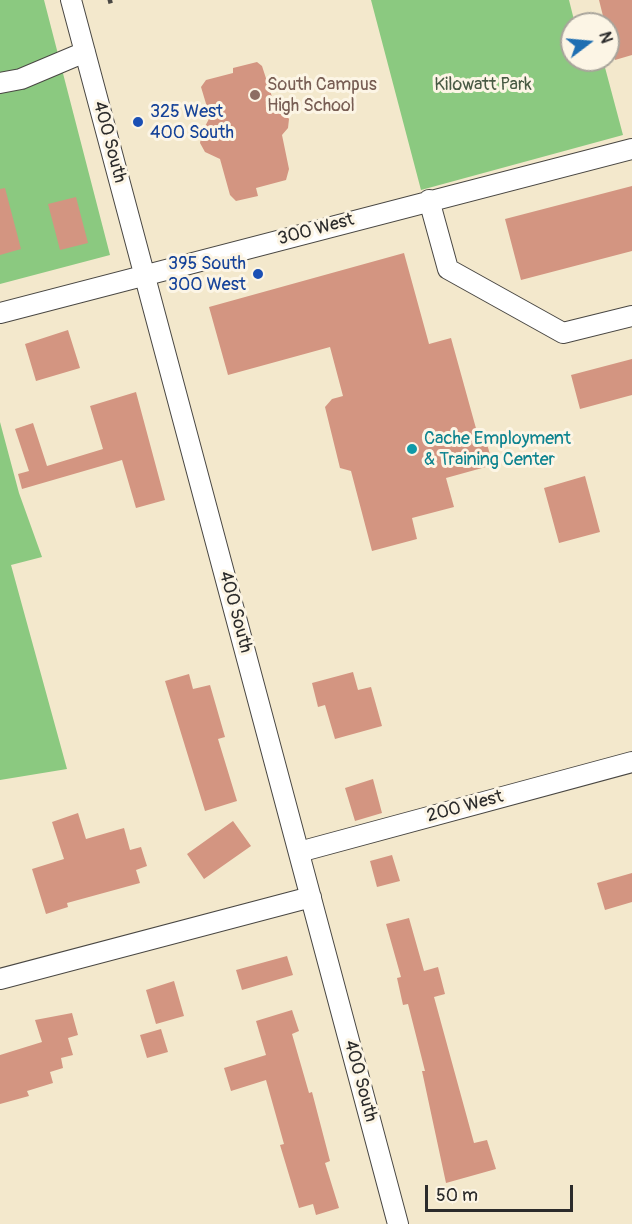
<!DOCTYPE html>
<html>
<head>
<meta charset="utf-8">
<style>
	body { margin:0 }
	#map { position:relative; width:632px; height:1224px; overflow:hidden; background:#f3e8cc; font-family:Pangolin,sans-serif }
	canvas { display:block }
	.north { position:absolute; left:560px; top:12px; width:60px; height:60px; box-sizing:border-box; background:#fcf5e5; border:2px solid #a8a49b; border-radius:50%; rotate:74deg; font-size:16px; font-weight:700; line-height:24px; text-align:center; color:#2b2b2b }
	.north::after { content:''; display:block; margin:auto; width:21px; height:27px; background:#1f6fb2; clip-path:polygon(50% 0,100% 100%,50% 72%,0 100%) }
	.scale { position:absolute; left:425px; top:1185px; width:148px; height:27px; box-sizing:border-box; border:3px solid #2b2b2b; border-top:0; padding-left:8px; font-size:18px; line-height:21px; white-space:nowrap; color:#2b2b2b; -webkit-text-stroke:4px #fcf5e5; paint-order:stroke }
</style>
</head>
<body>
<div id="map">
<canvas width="632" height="1224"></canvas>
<div class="north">N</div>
<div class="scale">50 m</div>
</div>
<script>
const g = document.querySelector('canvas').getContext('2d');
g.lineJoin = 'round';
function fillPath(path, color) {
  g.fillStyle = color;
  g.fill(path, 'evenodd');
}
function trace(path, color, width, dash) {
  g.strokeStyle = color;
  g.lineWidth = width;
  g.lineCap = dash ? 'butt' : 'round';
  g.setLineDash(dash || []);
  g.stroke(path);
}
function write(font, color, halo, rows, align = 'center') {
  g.font = font + ' Pangolin,sans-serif';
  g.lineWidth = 6;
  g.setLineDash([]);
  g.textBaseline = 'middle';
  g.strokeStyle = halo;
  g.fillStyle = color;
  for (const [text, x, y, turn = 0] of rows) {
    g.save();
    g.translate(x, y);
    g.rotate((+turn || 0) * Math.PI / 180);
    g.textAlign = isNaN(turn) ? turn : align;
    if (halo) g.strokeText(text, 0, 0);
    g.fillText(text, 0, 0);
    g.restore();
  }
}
fillPath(new Path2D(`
	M 0,0 L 44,0 L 110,255 L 0,284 Z
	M 371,0 L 569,0 L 575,24 L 572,24 L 572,60 L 603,60 L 623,135 L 421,190 Z
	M 0,422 L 19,493 L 42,557 L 11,565 L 67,769 L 0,780 Z`), '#8bc980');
fillPath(new Path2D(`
	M 599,0 L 632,0 L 632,55 L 615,60 L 608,24 L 605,24 Z
	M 257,62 L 262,66 L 276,109 L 283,111 L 289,119 L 288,128 L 282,135 L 289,169 L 286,180 L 256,188 L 258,196 L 236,201 L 230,195 L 220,159 L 205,152 L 200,143 L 202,132 L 210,117 L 201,87 L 206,80 L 233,73 L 233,68 Z
	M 632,186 L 632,251 L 521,280 L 505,219 Z
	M 5,188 L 21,249 L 0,255 L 0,189 Z
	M 76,197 L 88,243 L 60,250 L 48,204 Z
	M 404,253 L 429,344 L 451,338 L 477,432 L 483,430 L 493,465 L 446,478 L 454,507 L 412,518 L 417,539 L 372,551 L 351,471 L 340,468 L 325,407 L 332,399 L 343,396 L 330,347 L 228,375 L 209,307 Z
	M 68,330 L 80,368 L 36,381 L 25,344 Z
	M 632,359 L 632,395 L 580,409 L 571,375 Z
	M 136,392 L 165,500 L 136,508 L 122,460 L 22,489 L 18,474 L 29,471 L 15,429 L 33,423 L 47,466 L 103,449 L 90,406 Z
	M 585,476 L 600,532 L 559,543 L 544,488 Z
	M 353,672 L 358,690 L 371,687 L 382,726 L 335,739 L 325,705 L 318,707 L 312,683 Z
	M 189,674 L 193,689 L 210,685 L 225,737 L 218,739 L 237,801 L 205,811 L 165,681 Z
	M 373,779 L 382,813 L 355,821 L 345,788 Z
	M 78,813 L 86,839 L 124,828 L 130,850 L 141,847 L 147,866 L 136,870 L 140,883 L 67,903 L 68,907 L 46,914 L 32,869 L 64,859 L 52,822 Z
	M 233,821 L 251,846 L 204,879 L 187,854 Z
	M 392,855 L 400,881 L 377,887 L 370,861 Z
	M 632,873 L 632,902 L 605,910 L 597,883 Z
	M 409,918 L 424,971 L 438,967 L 445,994 L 434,997 L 474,1143 L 487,1140 L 496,1169 L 446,1183 L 422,1071 L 425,1071 L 408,1004 L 403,1005 L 397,978 L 401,977 L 386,924 Z
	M 287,956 L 293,975 L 242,990 L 236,970 Z
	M 174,981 L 184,1016 L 156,1024 L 146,990 Z
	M 292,1010 L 299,1031 L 292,1034 L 309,1093 L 312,1092 L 330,1161 L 325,1163 L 339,1208 L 316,1215 L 313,1204 L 299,1208 L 280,1145 L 284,1144 L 266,1080 L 231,1091 L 224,1068 L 266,1055 L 256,1021 Z
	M 72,1013 L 78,1035 L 68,1038 L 73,1055 L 61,1058 L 63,1068 L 50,1072 L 53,1083 L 27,1091 L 29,1096 L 0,1104 L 0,1055 L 42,1042 L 35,1020 Z
	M 161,1029 L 168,1052 L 147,1058 L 140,1035 Z`), '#d39581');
const minor = new Path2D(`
	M 71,0 L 398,1224
	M 0,83 L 21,79 L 85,52
	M 429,200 L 448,269 L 563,333 L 632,316
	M 0,313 L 632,149
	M 299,852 L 632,762
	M 0,979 L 311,897`);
trace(minor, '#494743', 22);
trace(new Path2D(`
	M 108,2 L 116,0`), '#494743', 4, [4.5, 4.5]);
trace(minor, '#fff', 20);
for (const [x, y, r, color] of [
	[255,95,6,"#8d6e63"],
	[138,122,6,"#1a4fb4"],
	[258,274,6,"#1a4fb4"],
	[412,449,6,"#0f9aa8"]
]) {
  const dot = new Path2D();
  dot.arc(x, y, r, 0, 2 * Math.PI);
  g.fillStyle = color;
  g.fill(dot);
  trace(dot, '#fcf5e5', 2);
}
write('18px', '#785e54', '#fcf5e5', [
	["South Campus",267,85],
	["High School",267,106]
], 'left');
write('18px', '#485a44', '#fcf5e5', [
	["Kilowatt Park",483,85]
]);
write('18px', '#164399', '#fcf5e5', [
	["325 West",150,112],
	["400 South",150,133],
	["395 South",246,264,"right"],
	["300 West",246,285,"right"]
], 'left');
write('18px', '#2b2b2b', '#fcf5e5', [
	["400 South",109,142,75],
	["300 West",316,230,-15],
	["400 South",235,612,75],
	["200 West",465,807,-15],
	["400 South",360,1081,75]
]);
write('18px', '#0d838f', '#fcf5e5', [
	["Cache Employment",424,439],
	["& Training Center",424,460]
], 'left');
</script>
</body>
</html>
